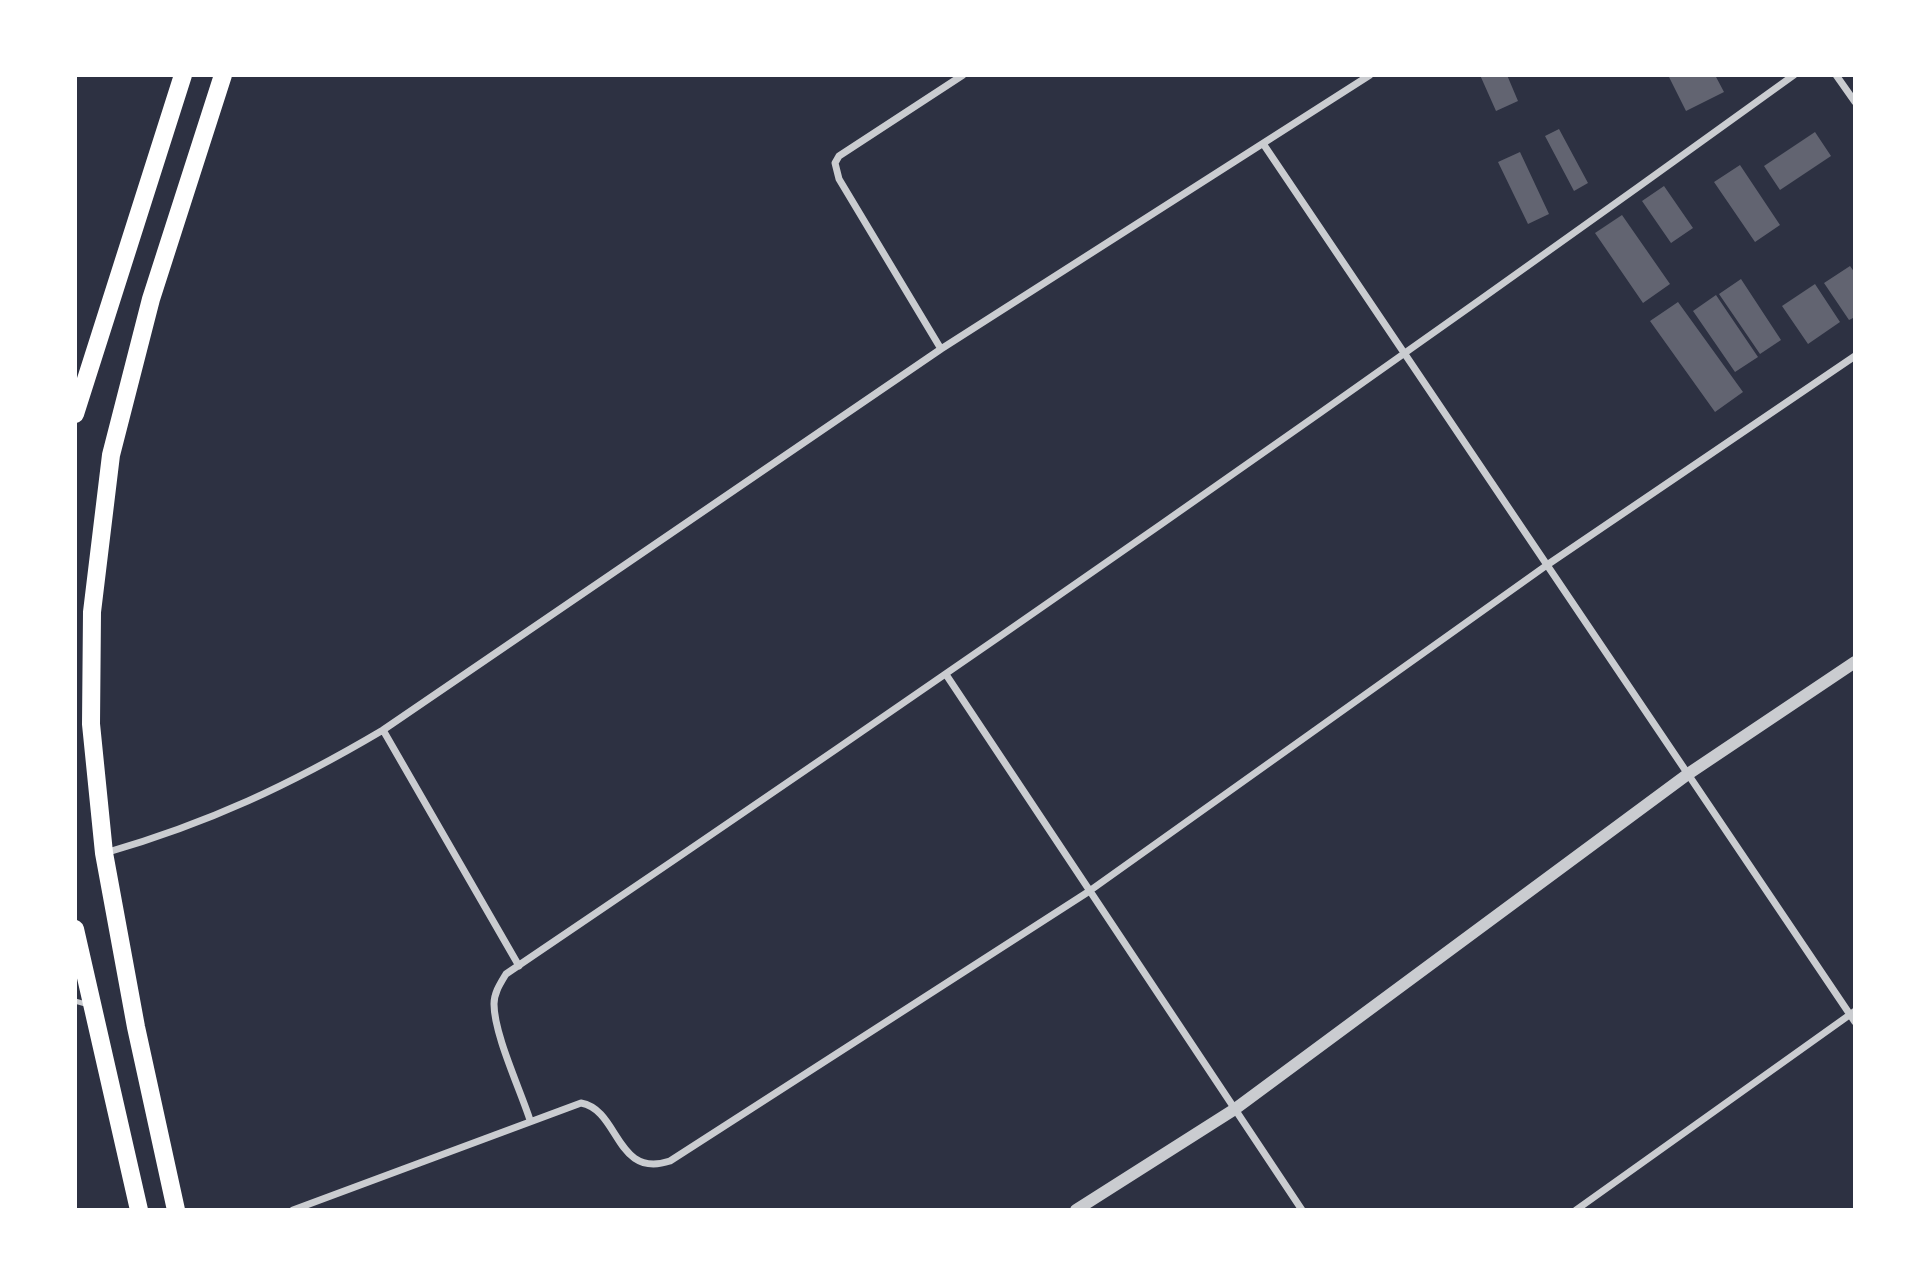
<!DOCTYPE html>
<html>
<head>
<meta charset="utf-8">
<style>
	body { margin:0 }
	#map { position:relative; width:1930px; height:1285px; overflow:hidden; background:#2d3142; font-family:Jost,sans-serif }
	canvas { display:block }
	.frame { position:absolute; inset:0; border:77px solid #fff; pointer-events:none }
</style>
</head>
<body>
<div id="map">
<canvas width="1930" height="1285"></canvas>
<div class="frame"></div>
</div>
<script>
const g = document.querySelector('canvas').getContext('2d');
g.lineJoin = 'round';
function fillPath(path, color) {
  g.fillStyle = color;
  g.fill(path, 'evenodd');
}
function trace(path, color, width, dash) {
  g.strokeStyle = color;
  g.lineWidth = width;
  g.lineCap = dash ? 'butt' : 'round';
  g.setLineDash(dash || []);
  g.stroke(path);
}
fillPath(new Path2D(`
	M 1480,75 L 1507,75 L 1518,101 L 1496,111 Z
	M 1668,75 L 1715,75 L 1724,92 L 1686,111 Z
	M 1559,129 L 1588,183 L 1574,191 L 1545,136 Z
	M 1815,132 L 1831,156 L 1780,190 L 1764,166 Z
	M 1520,152 L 1549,214 L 1528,224 L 1498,162 Z
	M 1740,165 L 1780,225 L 1755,242 L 1714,182 Z
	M 1664,186 L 1693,228 L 1671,243 L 1642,201 Z
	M 1622,215 L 1670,284 L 1643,303 L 1595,233 Z
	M 1850,266 L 1855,273 L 1855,317 L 1849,320 L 1824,283 Z
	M 1741,279 L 1781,340 L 1760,354 L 1719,294 Z
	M 1815,284 L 1840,322 L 1808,344 L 1782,306 Z
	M 1716,295 L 1758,357 L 1735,372 L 1693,311 Z
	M 1678,302 L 1743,392 L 1715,412 L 1650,321 Z`), '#626471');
trace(new Path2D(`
	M 75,1001 L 89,1005`), '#caccd0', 5);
trace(new Path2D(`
	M 1836,75 L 1855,102
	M 1264,145 L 1855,1022
	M 941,349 L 839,179 L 835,163 L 839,156 L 963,75
	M 947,676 L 1302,1210
	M 383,730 L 519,966
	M 105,853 C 209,823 290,785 383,730 L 941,349 L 1370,75
	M 530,1120 C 520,1089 494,1034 494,1004 C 494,993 500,984 506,974 C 940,681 1369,382 1794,75
	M 293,1210 L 581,1103 C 620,1110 615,1179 670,1161 L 1088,892 L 1547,565 L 1855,356
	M 1576,1210 L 1855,1011`), '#caccd0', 7);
trace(new Path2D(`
	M 1076,1210 L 1235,1109 L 1688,774 L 1855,662`), '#caccd0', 12);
trace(new Path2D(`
	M 75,414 L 183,75
	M 75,929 L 139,1210
	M 176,1210 L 136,1027 L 104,853 L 91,724 L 92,612 L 111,455 L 151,299 L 223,75`), '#fff', 18);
</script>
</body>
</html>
